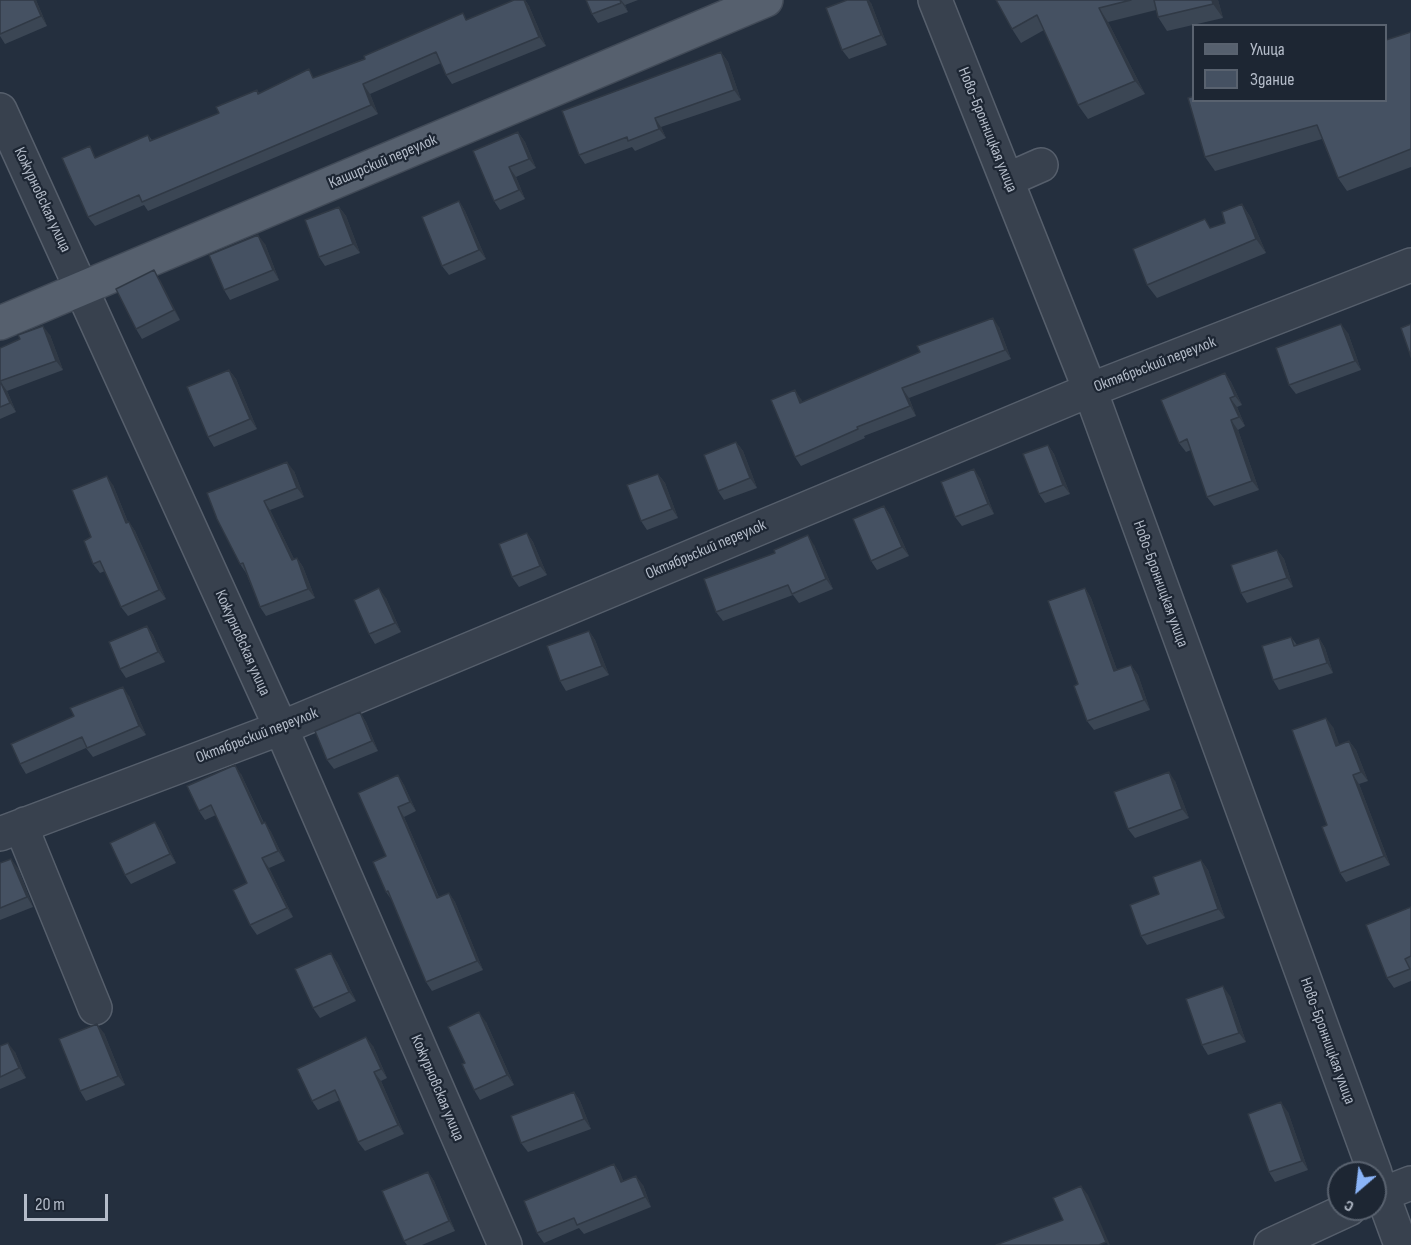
<!DOCTYPE html>
<html>
<head>
<meta charset="utf-8">
<style>
	body { margin:0 }
	#map { position:relative; width:1411px; height:1245px; overflow:hidden; background:#242f3e; font-family:"Sofia Sans Condensed",sans-serif }
	canvas { display:block }
	.legend { position:absolute; left:1192px; top:24px; width:195px; height:78px; box-sizing:border-box; background:#1d2633; border:2px solid #59626f; margin:0; padding:8px 10px; list-style:none; font-size:18px; color:#b4bcc9 }
	.legend li { display:flex; align-items:center; gap:12px; height:30px }
	.legend b { width:30px; border:2px solid #59626f }
	.north { position:absolute; left:1327px; top:1161px; width:60px; height:60px; box-sizing:border-box; background:#1d2633; border:2px solid #59626f; border-radius:50%; rotate:208deg; font-size:16px; font-weight:700; line-height:24px; text-align:center; color:#b4bcc9 }
	.north::after { content:''; display:block; margin:auto; width:21px; height:27px; background:#8ab4f8; clip-path:polygon(50% 0,100% 100%,50% 72%,0 100%) }
	.scale { position:absolute; left:24px; top:1194px; width:84px; height:27px; box-sizing:border-box; border:3px solid #b4bcc9; border-top:0; padding-left:8px; font-size:18px; line-height:21px; white-space:nowrap; color:#b4bcc9; -webkit-text-stroke:4px #1d2633; paint-order:stroke }
</style>
</head>
<body>
<div id="map">
<canvas width="1411" height="1245"></canvas>
<ul class="legend">
<li><b style="height:8px;background:#56606e"></b>Улица</li>
<li><b style="height:16px;background:#455162"></b>Здание</li>
</ul>
<div class="north">С</div>
<div class="scale">20 m</div>
</div>
<script>
const g = document.querySelector('canvas').getContext('2d');
g.lineJoin = 'round';
function trace(path, color, width, dash) {
  g.strokeStyle = color;
  g.lineWidth = width;
  g.lineCap = dash ? 'butt' : 'round';
  g.setLineDash(dash || []);
  g.stroke(path);
}
function fillPath(path, color) {
  g.fillStyle = color;
  g.fill(path, 'evenodd');
}
function write(font, color, halo, rows, align = 'center') {
  g.font = font + ' "Sofia Sans Condensed",sans-serif';
  g.lineWidth = 4.5;
  g.setLineDash([]);
  g.textBaseline = 'middle';
  g.strokeStyle = halo;
  g.fillStyle = color;
  for (const [text, x, y, turn = 0] of rows) {
    g.save();
    g.translate(x, y);
    g.rotate((+turn || 0) * Math.PI / 180);
    g.textAlign = isNaN(turn) ? turn : align;
    if (halo) g.strokeText(text, 0, 0);
    g.fillText(text, 0, 0);
    g.restore();
  }
}
const minor = new Path2D(`
	M 935,0 L 1090,390 L 1375,1173
	M 0,110 L 281,728 L 505,1245
	M 1007,180 L 1041,165
	M 25,824 L 27,841 L 95,1008
	M 0,834 L 281,728 L 1090,390 L 1411,265
	M 1375,1174 L 1401,1245
	M 1375,1197 L 1411,1183
	M 1271,1245 L 1349,1209`);
const major = new Path2D(`
	M 0,323 L 766,0`);
trace(minor, '#565f6c', 36);
trace(major, '#414a57', 36);
trace(minor, '#38414e', 33);
trace(major, '#56606e', 33);
fillPath(new Path2D(`
	M 0,0 L 36,0 L 47,26 L 5,44 L 0,36 Z
	M 514,0 L 525,0 L 529,6 L 546,46 L 452,84 L 446,75 L 441,63 L 370,94 L 378,114 L 148,211 L 144,205 L 95,226 L 88,217 L 97,157 L 148,135 L 152,140 L 219,113 L 257,90 L 259,93 L 315,77 L 468,20 Z
	M 586,0 L 638,0 L 625,5 L 628,12 L 598,23 L 592,14 Z
	M 996,0 L 1218,0 L 1223,18 L 1167,31 L 1158,17 L 1156,10 L 1108,22 L 1145,94 L 1088,119 L 1078,105 L 1044,30 L 1021,43 L 1012,29 Z
	M 871,3 L 887,45 L 849,59 L 842,50 Z
	M 1411,32 L 1411,167 L 1347,191 L 1338,178 L 1322,139 L 1215,171 L 1205,157 Z
	M 721,52 L 728,62 L 741,100 L 661,127 L 666,138 L 635,151 L 632,147 L 585,164 L 579,155 Z
	M 518,132 L 525,142 L 536,168 L 516,177 L 525,199 L 500,210 L 494,201 Z
	M 459,201 L 465,211 L 486,259 L 449,275 L 442,266 Z
	M 1242,204 L 1251,218 L 1266,253 L 1157,298 L 1147,285 L 1211,228 L 1225,223 Z
	M 339,207 L 346,216 L 360,253 L 325,266 L 319,257 Z
	M 265,244 L 279,280 L 230,300 L 224,290 Z
	M 160,280 L 180,320 L 142,339 L 136,329 Z
	M 999,327 L 1011,359 L 909,398 L 916,416 L 864,436 L 865,438 L 801,466 L 795,457 L 801,399 L 802,402 Z
	M 1348,333 L 1361,370 L 1296,394 L 1289,385 Z
	M 50,335 L 63,370 L 7,391 L 16,412 L 0,419 L 0,348 Z
	M 229,370 L 236,379 L 257,429 L 214,447 L 208,437 Z
	M 1225,373 L 1231,382 L 1242,405 L 1237,407 L 1245,426 L 1238,430 L 1259,490 L 1214,506 L 1207,497 L 1191,450 L 1186,452 L 1179,443 Z
	M 736,442 L 743,451 L 757,488 L 724,500 L 718,491 Z
	M 1048,445 L 1054,454 L 1070,494 L 1045,503 L 1039,494 Z
	M 294,471 L 304,497 L 270,510 L 294,559 L 297,558 L 303,567 L 315,598 L 266,616 L 260,607 L 246,573 L 240,564 L 217,519 Z
	M 658,474 L 665,483 L 678,518 L 647,530 L 641,521 Z
	M 980,478 L 994,514 L 962,526 L 955,517 Z
	M 113,485 L 128,522 L 129,522 L 135,531 L 166,599 L 128,616 L 121,607 L 105,571 L 100,573 L 93,564 L 91,537 Z
	M 884,506 L 890,515 L 909,556 L 877,570 L 871,561 Z
	M 527,533 L 533,542 L 547,575 L 519,587 L 512,577 Z
	M 814,545 L 833,589 L 799,603 L 793,595 L 723,621 L 716,612 Z
	M 1277,550 L 1284,559 L 1293,587 L 1247,603 L 1241,593 Z
	M 1085,588 L 1091,598 L 1117,670 L 1131,665 L 1138,675 L 1150,710 L 1094,730 L 1087,721 L 1078,684 Z
	M 386,598 L 401,632 L 375,644 L 369,634 Z
	M 147,626 L 153,635 L 165,662 L 126,678 L 120,669 Z
	M 589,631 L 595,640 L 609,675 L 566,691 L 560,681 Z
	M 1291,637 L 1297,645 L 1319,638 L 1325,648 L 1333,673 L 1279,690 L 1273,680 Z
	M 129,696 L 146,735 L 93,757 L 86,748 L 26,774 L 20,764 Z
	M 360,712 L 366,722 L 378,751 L 334,769 L 327,760 Z
	M 1333,727 L 1339,745 L 1349,741 L 1356,750 L 1368,781 L 1359,784 L 1390,865 L 1346,882 L 1340,873 L 1327,825 Z
	M 241,774 L 264,823 L 265,822 L 271,832 L 285,861 L 269,868 L 293,917 L 257,935 L 250,925 L 247,883 L 216,815 L 205,820 L 199,811 Z
	M 398,775 L 404,785 L 416,811 L 404,817 L 439,897 L 449,893 L 455,902 L 483,970 L 432,991 L 426,982 L 393,902 L 386,892 L 386,856 Z
	M 1175,781 L 1189,818 L 1135,838 L 1128,829 Z
	M 155,822 L 161,831 L 176,863 L 131,884 L 125,875 Z
	M 1201,860 L 1208,870 L 1225,918 L 1147,945 L 1141,936 L 1159,894 Z
	M 0,863 L 18,868 L 33,907 L 0,920 Z
	M 1411,907 L 1411,981 L 1394,988 L 1387,978 Z
	M 337,962 L 356,1001 L 320,1018 L 313,1008 Z
	M 1230,996 L 1246,1042 L 1208,1055 L 1202,1045 Z
	M 486,1022 L 514,1085 L 480,1100 L 474,1090 L 465,1063 Z
	M 104,1033 L 125,1085 L 86,1101 L 80,1091 Z
	M 0,1046 L 15,1052 L 26,1078 L 0,1089 Z
	M 373,1046 L 387,1078 L 381,1081 L 404,1134 L 365,1151 L 358,1142 L 340,1100 L 318,1110 L 312,1101 Z
	M 574,1092 L 580,1101 L 591,1129 L 528,1152 L 521,1143 Z
	M 1288,1112 L 1308,1170 L 1275,1182 L 1269,1172 Z
	M 614,1164 L 620,1173 L 623,1181 L 643,1185 L 651,1207 L 584,1234 L 579,1228 L 544,1243 L 537,1233 Z
	M 428,1172 L 434,1181 L 455,1231 L 422,1245 L 407,1245 L 404,1241 Z`), '#3b4654');
fillPath(new Path2D(`
	M 34,0 L 36,0 L 47,26 L 41,16 Z
	M 524,0 L 525,0 L 529,6 L 546,46 L 539,37 Z
	M 620,0 L 621,0 L 625,5 L 628,12 Z
	M 867,0 L 869,0 L 871,3 L 887,45 L 881,35 Z
	M 1212,0 L 1218,0 L 1223,18 L 1213,4 Z
	M 1099,8 L 1108,22 L 1145,94 L 1135,81 Z
	M 721,52 L 728,62 L 741,100 L 734,90 Z
	M 363,84 L 370,94 L 378,114 L 371,105 Z
	M 655,118 L 661,127 L 666,138 L 659,129 Z
	M 518,132 L 525,142 L 536,168 L 529,159 Z
	M 509,167 L 516,177 L 525,199 L 519,190 Z
	M 459,201 L 465,211 L 486,259 L 479,250 Z
	M 1242,204 L 1251,218 L 1266,253 L 1256,239 Z
	M 339,207 L 346,216 L 360,253 L 353,244 Z
	M 258,235 L 265,244 L 279,280 L 273,270 Z
	M 154,270 L 160,280 L 180,320 L 174,310 Z
	M 993,318 L 999,327 L 1011,359 L 1005,350 Z
	M 1341,324 L 1348,333 L 1361,370 L 1355,361 Z
	M 43,326 L 50,335 L 63,370 L 56,361 Z
	M 229,370 L 236,379 L 257,429 L 250,419 Z
	M 1225,373 L 1231,382 L 1242,405 L 1235,396 Z
	M 0,381 L 7,391 L 16,412 L 10,403 Z
	M 902,388 L 909,398 L 916,416 L 910,406 Z
	M 795,390 L 801,399 L 807,412 L 800,403 Z
	M 1230,398 L 1237,407 L 1245,426 L 1239,417 Z
	M 1231,420 L 1238,430 L 1259,490 L 1252,481 Z
	M 736,442 L 743,451 L 757,488 L 750,478 Z
	M 1048,445 L 1054,454 L 1070,494 L 1063,485 Z
	M 287,462 L 294,471 L 304,497 L 297,488 Z
	M 974,469 L 980,478 L 994,514 L 988,504 Z
	M 658,474 L 665,483 L 678,518 L 672,509 Z
	M 107,476 L 113,485 L 132,532 L 126,523 Z
	M 264,501 L 270,510 L 299,569 L 292,560 Z
	M 884,506 L 890,515 L 909,556 L 902,547 Z
	M 129,522 L 135,531 L 166,599 L 159,590 Z
	M 527,533 L 533,542 L 547,575 L 540,566 Z
	M 808,535 L 814,545 L 833,589 L 826,579 Z
	M 1277,550 L 1284,559 L 1293,587 L 1287,578 Z
	M 297,558 L 303,567 L 315,598 L 308,589 Z
	M 379,588 L 386,598 L 401,632 L 395,623 Z
	M 1085,588 L 1091,598 L 1121,681 L 1114,671 Z
	M 147,626 L 153,635 L 165,662 L 158,652 Z
	M 589,631 L 595,640 L 609,675 L 602,666 Z
	M 1319,638 L 1325,648 L 1333,673 L 1327,663 Z
	M 1131,665 L 1138,675 L 1150,710 L 1144,700 Z
	M 123,687 L 129,696 L 146,735 L 139,726 Z
	M 360,712 L 366,722 L 378,751 L 372,741 Z
	M 1326,718 L 1333,727 L 1343,755 L 1336,746 Z
	M 1349,741 L 1356,750 L 1368,781 L 1361,772 Z
	M 235,765 L 241,774 L 268,833 L 262,824 Z
	M 1169,772 L 1175,781 L 1189,818 L 1182,809 Z
	M 398,775 L 404,785 L 416,811 L 410,802 Z
	M 1353,775 L 1359,784 L 1390,865 L 1384,856 Z
	M 398,807 L 404,817 L 443,907 L 437,898 Z
	M 155,822 L 161,831 L 176,863 L 170,854 Z
	M 265,822 L 271,832 L 285,861 L 278,851 Z
	M 262,858 L 269,868 L 293,917 L 287,908 Z
	M 11,859 L 18,868 L 33,907 L 27,897 Z
	M 1201,860 L 1208,870 L 1225,918 L 1218,909 Z
	M 449,893 L 455,902 L 483,970 L 477,961 Z
	M 331,953 L 337,962 L 356,1001 L 349,992 Z
	M 1223,986 L 1230,996 L 1246,1042 L 1239,1033 Z
	M 479,1012 L 486,1022 L 514,1085 L 507,1075 Z
	M 97,1024 L 104,1033 L 125,1085 L 118,1076 Z
	M 366,1037 L 373,1046 L 387,1078 L 381,1069 Z
	M 8,1043 L 15,1052 L 26,1078 L 19,1068 Z
	M 374,1072 L 381,1081 L 404,1134 L 398,1125 Z
	M 574,1092 L 580,1101 L 591,1129 L 584,1119 Z
	M 1281,1102 L 1288,1112 L 1308,1170 L 1302,1161 Z
	M 614,1164 L 620,1173 L 628,1191 L 621,1182 Z
	M 428,1172 L 434,1181 L 455,1231 L 449,1221 Z
	M 636,1176 L 643,1185 L 651,1207 L 645,1197 Z
	M 1081,1186 L 1088,1195 L 1110,1245 L 1108,1245 L 1106,1242 Z`), '#303945');
const building = new Path2D(`
	M 0,0 L 34,0 L 41,16 L 0,34 Z
	M 514,0 L 524,0 L 539,37 L 446,75 L 436,52 L 363,84 L 371,105 L 142,202 L 139,195 L 88,217 L 62,158 L 90,146 L 95,158 L 148,135 L 150,141 L 219,113 L 216,107 L 257,90 L 258,94 L 309,69 L 313,78 L 365,59 L 364,56 L 463,13 L 466,20 Z
	M 586,0 L 620,0 L 621,3 L 592,14 Z
	M 847,0 L 867,0 L 881,35 L 842,50 L 826,8 Z
	M 996,0 L 1131,0 L 1099,8 L 1135,81 L 1078,105 L 1037,15 L 1012,29 Z
	M 1154,0 L 1212,0 L 1213,4 L 1158,17 Z
	M 1411,32 L 1411,149 L 1338,178 L 1317,125 L 1205,157 L 1188,98 L 1194,96 L 1194,100 L 1386,100 L 1386,40 Z
	M 721,52 L 734,90 L 655,118 L 659,129 L 628,141 L 627,137 L 579,155 L 562,111 Z
	M 518,132 L 529,159 L 509,167 L 519,190 L 494,201 L 473,151 Z
	M 459,201 L 479,250 L 442,266 L 422,217 Z
	M 1242,204 L 1256,239 L 1147,285 L 1133,249 L 1205,219 L 1210,228 L 1225,223 L 1222,212 Z
	M 339,207 L 353,244 L 319,257 L 305,220 Z
	M 258,235 L 273,270 L 224,290 L 209,255 Z
	M 154,270 L 174,310 L 136,329 L 116,289 Z
	M 993,318 L 1005,350 L 902,388 L 910,406 L 857,427 L 858,429 L 795,457 L 771,400 L 795,390 L 800,403 L 920,352 L 917,346 Z
	M 1341,324 L 1355,361 L 1289,385 L 1276,348 Z
	M 1411,324 L 1411,357 L 1401,328 Z
	M 43,326 L 56,361 L 0,381 L 10,403 L 0,407 L 0,348 L 20,339 L 18,335 Z
	M 229,370 L 250,419 L 208,437 L 187,387 Z
	M 1225,373 L 1235,396 L 1230,398 L 1239,417 L 1231,420 L 1252,481 L 1207,497 L 1187,439 L 1179,443 L 1161,400 Z
	M 736,442 L 750,478 L 718,491 L 704,455 Z
	M 1048,445 L 1063,485 L 1039,494 L 1023,454 Z
	M 287,462 L 297,488 L 264,501 L 292,560 L 297,558 L 308,589 L 260,607 L 243,563 L 240,564 L 217,519 L 207,493 Z
	M 974,469 L 988,504 L 955,517 L 941,482 Z
	M 658,474 L 672,509 L 641,521 L 627,485 Z
	M 107,476 L 126,523 L 129,522 L 159,590 L 121,607 L 100,561 L 93,564 L 84,541 L 91,537 L 72,490 Z
	M 884,506 L 902,547 L 871,561 L 853,519 Z
	M 527,533 L 540,566 L 512,577 L 499,544 Z
	M 808,535 L 826,579 L 792,594 L 788,585 L 716,612 L 704,579 L 775,553 L 774,550 Z
	M 1277,550 L 1287,578 L 1241,593 L 1231,565 Z
	M 379,588 L 395,623 L 369,634 L 354,600 Z
	M 1085,588 L 1114,671 L 1131,665 L 1144,700 L 1087,721 L 1074,686 L 1078,684 L 1048,601 Z
	M 147,626 L 158,652 L 120,669 L 109,642 Z
	M 589,631 L 602,666 L 560,681 L 547,646 Z
	M 1291,637 L 1294,646 L 1319,638 L 1327,663 L 1273,680 L 1262,646 Z
	M 123,687 L 139,726 L 87,748 L 82,737 L 20,764 L 11,744 L 74,716 L 70,708 Z
	M 360,712 L 372,741 L 327,760 L 315,731 Z
	M 1326,718 L 1336,746 L 1349,741 L 1361,772 L 1353,775 L 1384,856 L 1340,873 L 1322,827 L 1327,825 L 1292,730 Z
	M 235,765 L 262,824 L 265,822 L 278,851 L 262,858 L 287,908 L 250,925 L 233,890 L 247,883 L 211,805 L 199,811 L 187,786 Z
	M 1169,772 L 1182,809 L 1128,829 L 1114,792 Z
	M 398,775 L 410,802 L 398,807 L 437,898 L 449,893 L 477,961 L 426,982 L 388,891 L 386,892 L 373,862 L 386,856 L 358,793 Z
	M 155,822 L 170,854 L 125,875 L 110,843 Z
	M 11,859 L 27,897 L 0,908 L 0,863 Z
	M 1201,860 L 1218,909 L 1141,936 L 1130,905 L 1159,894 L 1153,877 Z
	M 1411,907 L 1411,956 L 1405,959 L 1410,969 L 1387,978 L 1366,925 Z
	M 331,953 L 349,992 L 313,1008 L 295,969 Z
	M 1223,986 L 1239,1033 L 1202,1045 L 1186,999 Z
	M 479,1012 L 507,1075 L 474,1090 L 462,1064 L 465,1063 L 448,1027 Z
	M 97,1024 L 118,1076 L 80,1091 L 59,1039 Z
	M 366,1037 L 381,1069 L 374,1072 L 398,1125 L 358,1142 L 335,1090 L 312,1101 L 297,1069 Z
	M 8,1043 L 19,1068 L 0,1077 L 0,1046 Z
	M 574,1092 L 584,1119 L 521,1143 L 511,1116 Z
	M 1281,1102 L 1302,1161 L 1269,1172 L 1248,1114 Z
	M 614,1164 L 621,1182 L 636,1176 L 645,1197 L 577,1225 L 574,1218 L 537,1233 L 524,1201 Z
	M 428,1172 L 449,1221 L 404,1241 L 382,1191 Z
	M 1081,1186 L 1106,1242 L 1099,1245 L 996,1245 L 1063,1220 L 1053,1198 Z`);
fillPath(building, '#455162');
trace(building, '#303945', 1.5);
write('16px', '#b4bcc9', '#1d2633', [
	["Ново-Бронницкая улица",987,130,68],
	["Каширский переулок",383,162,-23],
	["Кожурновская улица",42,200,65],
	["Октябрьский переулок",1155,365,-21],
	["Октябрьский переулок",706,550,-23],
	["Ново-Бронницкая улица",1160,584,70],
	["Кожурновская улица",242,643,66],
	["Октябрьский переулок",257,736,-21],
	["Ново-Бронницкая улица",1327,1041,70],
	["Кожурновская улица",437,1088,67]
]);
</script>
</body>
</html>
